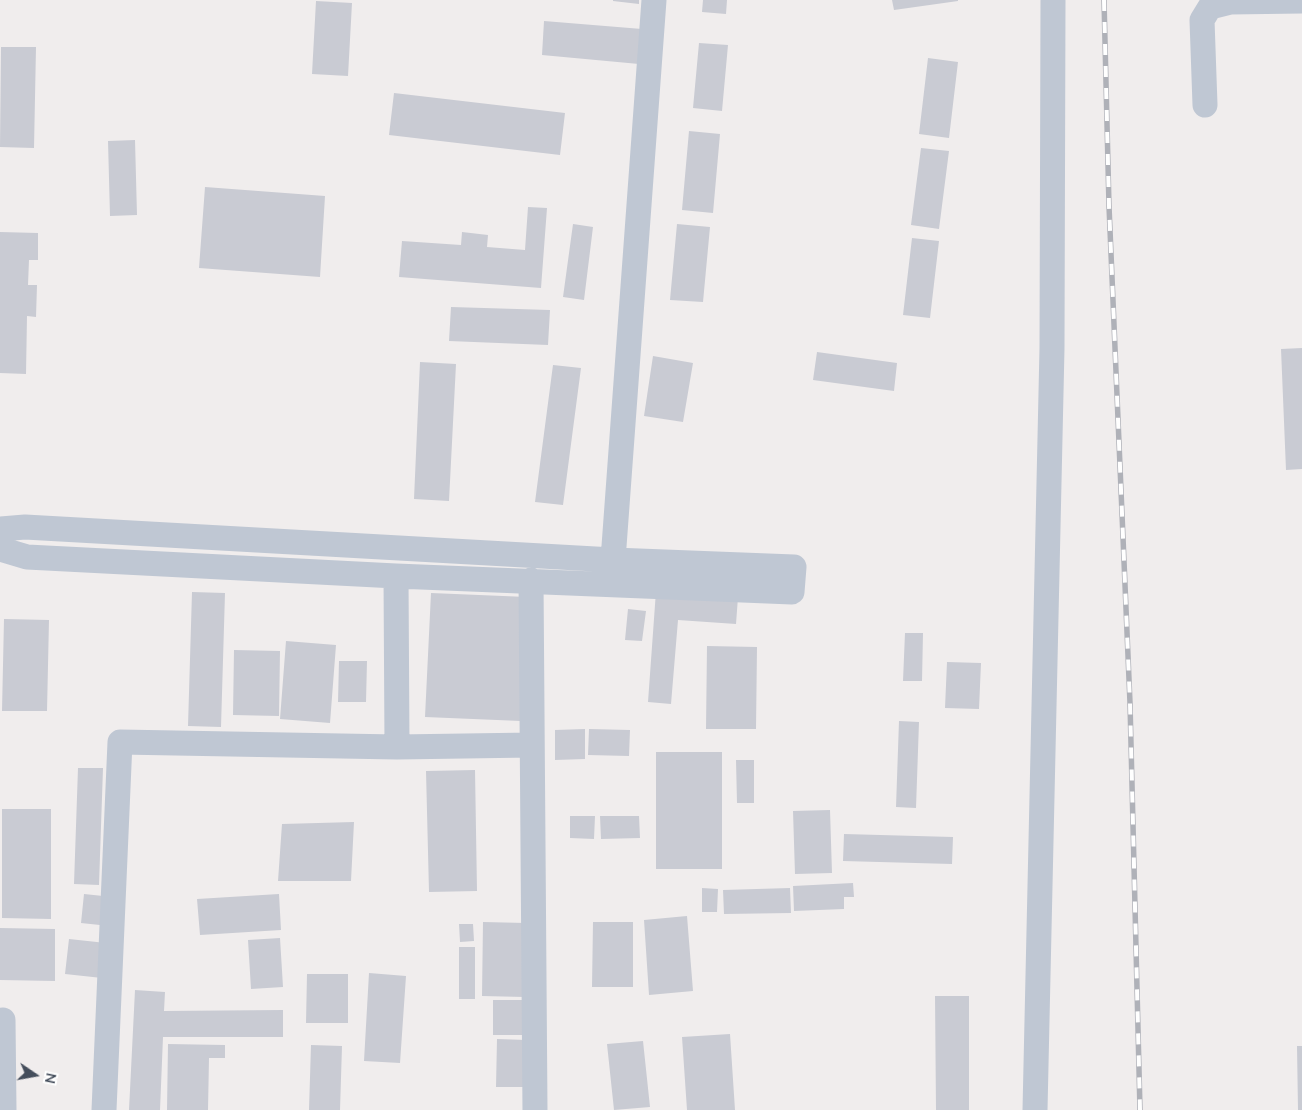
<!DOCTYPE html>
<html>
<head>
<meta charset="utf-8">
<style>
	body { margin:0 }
	#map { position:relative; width:1302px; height:1110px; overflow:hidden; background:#f0eded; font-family:"Nunito Sans",sans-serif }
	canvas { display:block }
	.north { position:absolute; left:10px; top:1050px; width:50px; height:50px; -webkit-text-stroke:4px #fff; paint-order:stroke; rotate:102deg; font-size:14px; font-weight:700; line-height:20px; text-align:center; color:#444d5b }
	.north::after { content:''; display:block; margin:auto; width:18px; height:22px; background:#444d5b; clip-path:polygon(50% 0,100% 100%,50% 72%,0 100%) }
</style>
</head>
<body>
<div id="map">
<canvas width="1302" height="1110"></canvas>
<div class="north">N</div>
</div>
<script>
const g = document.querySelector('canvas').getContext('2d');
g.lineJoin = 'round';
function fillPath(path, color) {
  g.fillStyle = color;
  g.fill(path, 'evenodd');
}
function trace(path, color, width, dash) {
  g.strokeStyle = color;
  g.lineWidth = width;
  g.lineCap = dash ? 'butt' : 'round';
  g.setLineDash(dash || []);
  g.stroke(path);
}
fillPath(new Path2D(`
	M 613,0 L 639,0 L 639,4 L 613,1 Z
	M 703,0 L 727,0 L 726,14 L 702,12 Z
	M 892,0 L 958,0 L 958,1 L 894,10 Z
	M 316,1 L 352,3 L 348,76 L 312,74 Z
	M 544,21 L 642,29 L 639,64 L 542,55 Z
	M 699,43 L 728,45 L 722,111 L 693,108 Z
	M 1,47 L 36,47 L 34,148 L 0,147 Z
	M 928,58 L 958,62 L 949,138 L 919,134 Z
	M 394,93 L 565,113 L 560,155 L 389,135 Z
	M 689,131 L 720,134 L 713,213 L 682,210 Z
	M 135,140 L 137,215 L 110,216 L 108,141 Z
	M 921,148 L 949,151 L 939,229 L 911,225 Z
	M 205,187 L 325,196 L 320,277 L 199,268 Z
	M 528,207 L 547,208 L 541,288 L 399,277 L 402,241 L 461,245 L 462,232 L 488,235 L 487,247 L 525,250 Z
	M 573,224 L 593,227 L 584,300 L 563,297 Z
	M 677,224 L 710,227 L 703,302 L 670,300 Z
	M 0,232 L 38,233 L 38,260 L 29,260 L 28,285 L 37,285 L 36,317 L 27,316 L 26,374 L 0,373 Z
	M 912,238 L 939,241 L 930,318 L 903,315 Z
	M 451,307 L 550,310 L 548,345 L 449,341 Z
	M 1302,348 L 1302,469 L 1286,470 L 1281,349 Z
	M 817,352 L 897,363 L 894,391 L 813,380 Z
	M 653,356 L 693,363 L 683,422 L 644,416 Z
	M 420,362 L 456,364 L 449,501 L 414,499 Z
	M 553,365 L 581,368 L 563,505 L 535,502 Z
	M 656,591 L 738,597 L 736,624 L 678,620 L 671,704 L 648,702 Z
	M 192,592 L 225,593 L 221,727 L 188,726 Z
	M 431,593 L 527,597 L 521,721 L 425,717 Z
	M 628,609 L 646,611 L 642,641 L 625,640 Z
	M 4,619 L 49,620 L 47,711 L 2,711 Z
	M 905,633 L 923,633 L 922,681 L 903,681 Z
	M 286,641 L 336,645 L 330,723 L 280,719 Z
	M 707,646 L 757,647 L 756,729 L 706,729 Z
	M 234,650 L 280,651 L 279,716 L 233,715 Z
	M 339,661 L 367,661 L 366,702 L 338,702 Z
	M 947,662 L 981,663 L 979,709 L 945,708 Z
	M 899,721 L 919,722 L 916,808 L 896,807 Z
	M 585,729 L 585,759 L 555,760 L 555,730 Z
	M 589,729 L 630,730 L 629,756 L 588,755 Z
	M 656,752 L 722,752 L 722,869 L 656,869 Z
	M 736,760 L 754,760 L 754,803 L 737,803 Z
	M 78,768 L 103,768 L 99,885 L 74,884 Z
	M 475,770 L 477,891 L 429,892 L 426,771 Z
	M 2,809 L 51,809 L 51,919 L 2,918 Z
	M 830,810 L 832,873 L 795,874 L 793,811 Z
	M 570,816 L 595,816 L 594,839 L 570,838 Z
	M 600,816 L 639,816 L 640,838 L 601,839 Z
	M 354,822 L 351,881 L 278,881 L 282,824 Z
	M 844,834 L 953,837 L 952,864 L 843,861 Z
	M 853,883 L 854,897 L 844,897 L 844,909 L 794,911 L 793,886 Z
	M 702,888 L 718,889 L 717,912 L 702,912 Z
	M 790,888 L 791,913 L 724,914 L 723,890 Z
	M 84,894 L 103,896 L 100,925 L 81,923 Z
	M 279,894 L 281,930 L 200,935 L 197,899 Z
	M 687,916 L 693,991 L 649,995 L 644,920 Z
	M 483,922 L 526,923 L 525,997 L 482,996 Z
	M 593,922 L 633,922 L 633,987 L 592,987 Z
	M 459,924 L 473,924 L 474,941 L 460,942 Z
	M 0,928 L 55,929 L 55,981 L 0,980 Z
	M 280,938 L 283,987 L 251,989 L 248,940 Z
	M 69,939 L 106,943 L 102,978 L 65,974 Z
	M 459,947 L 475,947 L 475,999 L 459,999 Z
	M 369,973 L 406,976 L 400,1063 L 364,1061 Z
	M 307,974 L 348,974 L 348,1023 L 306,1023 Z
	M 135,990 L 165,992 L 164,1011 L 283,1010 L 283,1037 L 163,1037 L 160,1110 L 129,1110 Z
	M 935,996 L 969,996 L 969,1110 L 936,1110 Z
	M 493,1000 L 530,1000 L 530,1035 L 493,1035 Z
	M 730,1034 L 735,1110 L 687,1110 L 682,1037 Z
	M 497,1039 L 527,1040 L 525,1087 L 496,1087 Z
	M 643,1041 L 650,1107 L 614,1110 L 607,1044 Z
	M 168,1044 L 225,1045 L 225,1058 L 209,1058 L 208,1110 L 167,1110 Z
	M 311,1045 L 342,1046 L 340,1110 L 309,1110 Z
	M 1297,1046 L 1302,1046 L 1302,1110 L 1298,1110 Z`), '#c9cbd3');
trace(new Path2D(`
	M 1205,105 L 1202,20 L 1210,7 L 1230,2 L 1302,1
	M 0,529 L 25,527 L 613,560 L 794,567 L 792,592 L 396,576 L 27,557 L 0,549
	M 613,560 L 654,0
	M 396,576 L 397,747
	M 531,580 L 535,1110
	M 3,1020 L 4,1110
	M 104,1110 L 120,742 L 397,747 L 532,745
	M 1035,1110 L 1052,348 L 1053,0`), '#bfc7d3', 25);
const rail = new Path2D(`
	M 1104,0 L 1109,206 L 1130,703 L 1140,1110`);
trace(rail, '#afb1b8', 5.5);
trace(rail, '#fff', 4, [11]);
</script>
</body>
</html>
